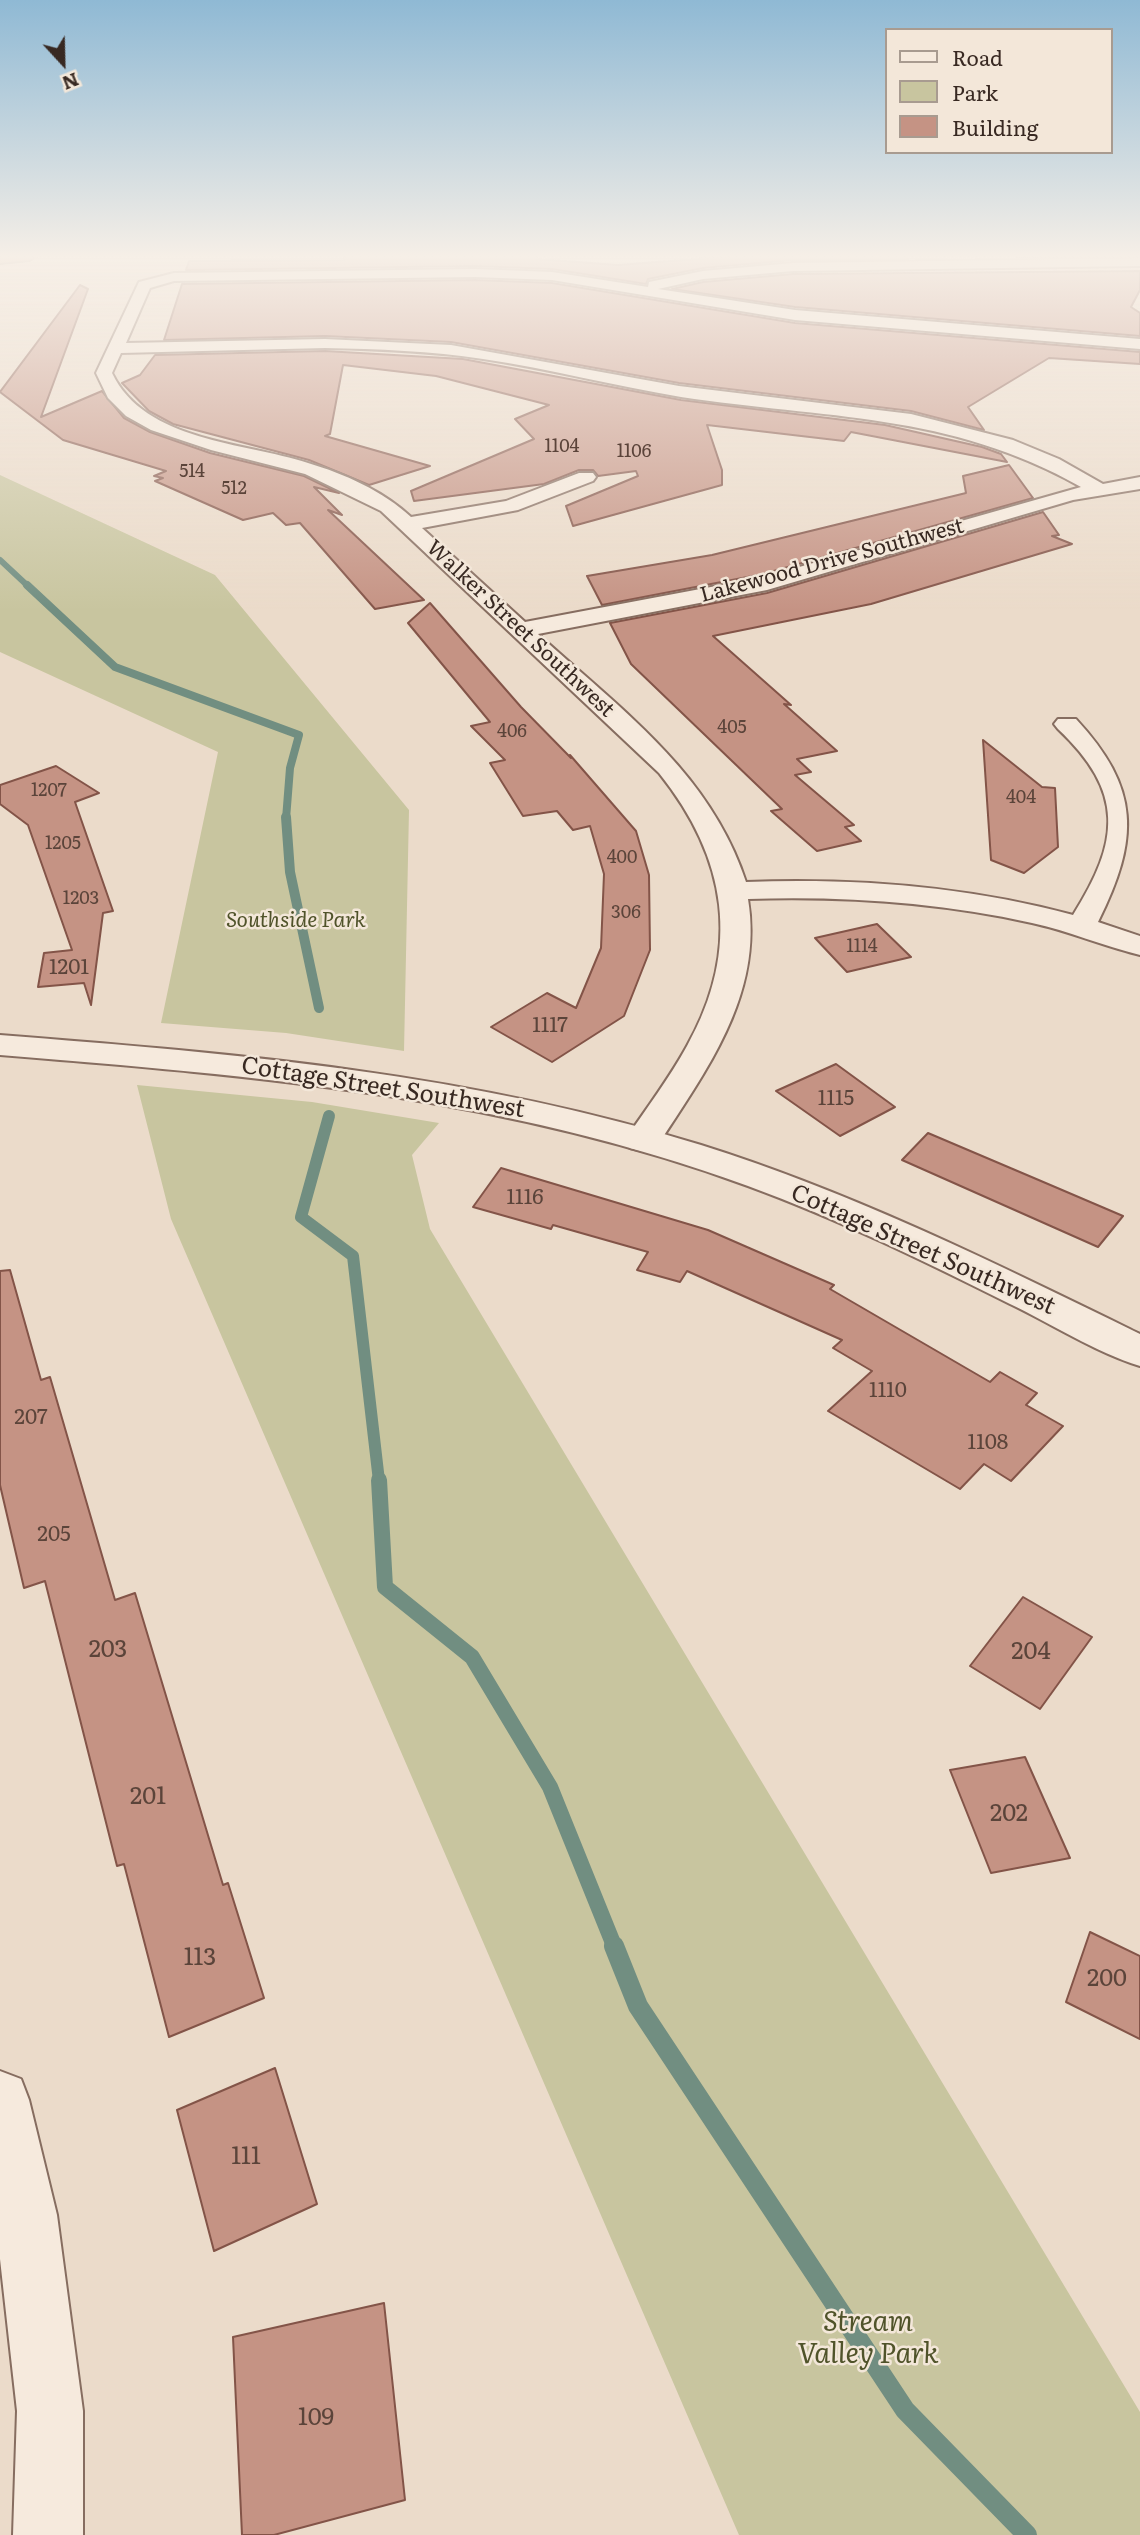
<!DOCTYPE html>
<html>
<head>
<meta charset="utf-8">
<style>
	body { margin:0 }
	#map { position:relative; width:1140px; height:2535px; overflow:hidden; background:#ebdbca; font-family:Literata,serif }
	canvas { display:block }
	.legend { position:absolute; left:885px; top:28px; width:228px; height:126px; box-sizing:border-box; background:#f3e7d9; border:2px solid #a89b90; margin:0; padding:9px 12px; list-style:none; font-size:21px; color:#382922 }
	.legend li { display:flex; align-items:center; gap:14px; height:35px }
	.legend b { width:35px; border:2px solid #a89b90 }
	.north { position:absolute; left:28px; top:28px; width:70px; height:70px; -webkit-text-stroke:5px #f3e7d9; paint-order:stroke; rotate:158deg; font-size:19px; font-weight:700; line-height:28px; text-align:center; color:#382922 }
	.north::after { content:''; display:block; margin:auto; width:24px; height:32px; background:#382922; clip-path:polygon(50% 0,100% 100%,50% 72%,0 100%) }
</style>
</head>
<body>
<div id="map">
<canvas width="1140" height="2535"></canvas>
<ul class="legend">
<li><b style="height:9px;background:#f6eadd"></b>Road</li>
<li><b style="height:19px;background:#c8c59f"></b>Park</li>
<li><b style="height:19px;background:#c59384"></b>Building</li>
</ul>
<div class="north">N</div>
</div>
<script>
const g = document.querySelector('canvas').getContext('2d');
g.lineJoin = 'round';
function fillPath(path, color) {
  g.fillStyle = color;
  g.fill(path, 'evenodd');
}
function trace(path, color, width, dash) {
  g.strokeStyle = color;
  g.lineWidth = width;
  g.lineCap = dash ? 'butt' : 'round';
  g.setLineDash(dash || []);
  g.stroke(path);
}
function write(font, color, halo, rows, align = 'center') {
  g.font = font + ' Literata,serif';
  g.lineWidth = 5;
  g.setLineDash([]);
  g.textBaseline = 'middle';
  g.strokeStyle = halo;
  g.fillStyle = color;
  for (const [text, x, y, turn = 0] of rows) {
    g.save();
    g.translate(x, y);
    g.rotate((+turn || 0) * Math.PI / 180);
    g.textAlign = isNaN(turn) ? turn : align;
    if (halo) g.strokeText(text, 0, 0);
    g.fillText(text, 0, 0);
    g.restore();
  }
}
fillPath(new Path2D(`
	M 0,475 L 215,575 L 409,810 L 404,1051 L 286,1033 L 161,1023 L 218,752 L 0,652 Z
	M 137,1085 L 312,1102 L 439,1123 L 412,1155 L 430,1229 L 1140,2412 L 1140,2535 L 739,2535 L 171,1219 Z`), '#c8c59f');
trace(new Path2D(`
	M 0,560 L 29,587`), '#718e81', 6);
trace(new Path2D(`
	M 27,585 L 115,667 L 299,735 L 290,768 L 286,819`), '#718e81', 8);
trace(new Path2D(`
	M 286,817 L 290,872 L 319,1008`), '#718e81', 10);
trace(new Path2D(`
	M 329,1116 L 301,1217 L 353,1256 L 379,1481`), '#718e81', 12);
trace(new Path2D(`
	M 379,1480 L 385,1587 L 472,1657 L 550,1787 L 615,1948`), '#718e81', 16);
trace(new Path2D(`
	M 614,1946 L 638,2006 L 905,2410 L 1027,2535`), '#718e81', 20);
const building = new Path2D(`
	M 345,256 L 537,256 L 537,259 L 618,265 L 735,256 L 906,256 L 908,259 L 793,260 L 703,268 L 648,279 L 646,284 L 552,269 L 475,266 L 186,270 L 189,261 L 344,260 Z
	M 1140,271 L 1140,290 L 1131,307 L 1140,313 L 1140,336 L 795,307 L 672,289 L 703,282 L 793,274 Z
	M 475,280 L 552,283 L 795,323 L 1140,352 L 1140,364 L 1049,358 L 968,407 L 984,430 L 911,411 L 679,383 L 451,342 L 325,336 L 164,340 L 182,284 Z
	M 80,285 L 88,289 L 41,417 L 102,391 L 124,418 L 150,432 L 210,453 L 304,476 L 339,493 L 314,487 L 342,515 L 328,510 L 424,600 L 375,609 L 300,523 L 286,525 L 273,513 L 243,520 L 155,481 L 163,478 L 154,476 L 166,471 L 63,440 L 0,392 Z
	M 325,351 L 463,359 L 681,400 L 885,425 L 982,447 L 1001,454 L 1007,462 L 851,432 L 844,441 L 707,425 L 722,470 L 722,485 L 573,526 L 566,506 L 638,476 L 636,471 L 598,476 L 593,470 L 579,470 L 544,484 L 414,501 L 411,491 L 534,439 L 515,419 L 549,405 L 436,376 L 343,365 L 330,434 L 325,436 L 430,466 L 369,485 L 309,460 L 173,424 L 149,411 L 122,383 L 140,375 L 155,355 Z
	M 1009,465 L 1033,498 L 763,574 L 602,605 L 587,576 L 712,555 L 966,493 L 963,476 Z
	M 1043,512 L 1059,535 L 1052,536 L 1072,544 L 871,604 L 713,636 L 791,705 L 784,704 L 837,751 L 797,759 L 811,772 L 795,775 L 854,825 L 845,827 L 861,841 L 817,851 L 771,811 L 782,809 L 631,664 L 610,623 L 767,593 Z
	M 430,603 L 521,707 L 571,758 L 570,755 L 636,831 L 649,875 L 650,950 L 624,1016 L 552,1062 L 491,1027 L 547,993 L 576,1008 L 601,948 L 604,874 L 590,826 L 573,830 L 557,811 L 523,816 L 490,763 L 505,760 L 471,726 L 490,722 L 408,623 Z
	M 983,740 L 1042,787 L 1055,788 L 1058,847 L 1024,873 L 991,860 Z
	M 56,766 L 99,793 L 75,802 L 113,911 L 103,913 L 91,1005 L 84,983 L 38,987 L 44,953 L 72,950 L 28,825 L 0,804 L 0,785 Z
	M 877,924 L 911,957 L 847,972 L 815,938 Z
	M 836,1064 L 895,1107 L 840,1136 L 776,1091 Z
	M 928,1133 L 1041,1181 L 1123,1216 L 1098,1247 L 902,1160 Z
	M 501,1168 L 708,1230 L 834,1285 L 830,1289 L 990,1382 L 1000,1372 L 1037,1393 L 1026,1405 L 1063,1426 L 1011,1481 L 984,1464 L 960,1489 L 828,1411 L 872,1371 L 833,1348 L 842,1340 L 687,1271 L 680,1282 L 637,1270 L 648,1252 L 553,1225 L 551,1229 L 473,1207 Z
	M 10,1270 L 41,1380 L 50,1377 L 115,1600 L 135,1593 L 223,1885 L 228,1883 L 264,1998 L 169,2037 L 124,1864 L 117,1866 L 45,1581 L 24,1588 L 0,1485 L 0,1271 Z
	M 1023,1597 L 1092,1637 L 1040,1709 L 970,1666 Z
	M 1025,1757 L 1070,1858 L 991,1873 L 950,1770 Z
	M 1090,1932 L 1140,1956 L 1140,2039 L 1066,2002 Z
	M 275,2068 L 317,2204 L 214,2251 L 177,2110 Z
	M 384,2303 L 405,2500 L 274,2535 L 242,2535 L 233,2337 Z`);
fillPath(building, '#c59384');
trace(building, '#835448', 2);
const minor = new Path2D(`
	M 1140,258 L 1140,266 L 793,271 L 703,279 L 658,289 L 795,310 L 1140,339 L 1140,349 L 795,320 L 552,280 L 475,277 L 174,281 L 150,288 L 126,343 L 325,339 L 451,345 L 679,386 L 911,414 L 1013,440 L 1059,459 L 1103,484 L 1140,477 L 1140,489 L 1073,500 L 767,590 L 538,634 C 620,709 710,772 746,882 C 857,878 965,886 1073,915 C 1120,841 1125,792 1058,729 L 1054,724 L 1058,719 L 1076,719 C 1140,788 1140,838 1098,922 L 1140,936 L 1140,955 C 1103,946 1069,931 1032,923 C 938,902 844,896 748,899 C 764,995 705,1072 656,1148 L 643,1151 L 630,1148 L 625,1140 C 646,1109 669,1079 687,1046 C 742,948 727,858 659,773 L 381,511 L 305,474 L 211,450 L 151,430 L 126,416 L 108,398 L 96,373 L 139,282 L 174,273 L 475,269 L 552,272 L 648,287 L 649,282 L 703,271 L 793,263 ZM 325,348 C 378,349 431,351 483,359 C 550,369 615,386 681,397 C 825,419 949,412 1081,487 L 764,577 L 525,622 L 422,528 L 518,510 L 593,481 L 596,477 L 593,473 L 579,473 L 506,501 L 411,517 C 383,491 345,474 308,463 C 244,442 145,442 112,373 L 121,353 Z
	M 0,2071 L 21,2079 L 29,2100 L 57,2215 L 83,2411 L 83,2535 L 13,2535 L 17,2411 L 0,2259 Z`);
const tertiary = new Path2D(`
	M 0,1035 C 241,1054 469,1073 701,1145 C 854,1193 997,1264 1140,1334 L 1140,1366 C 1095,1352 1052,1324 1010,1304 C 924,1261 838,1219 748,1186 C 502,1096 259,1076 0,1055 Z`);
const motorway = new Path2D(`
	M 0,256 L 36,256 L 29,260 L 0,263 Z`);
trace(minor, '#866d60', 4);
trace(tertiary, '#866d60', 4);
trace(motorway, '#553d33', 4);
fillPath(minor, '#f6eadd');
fillPath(tertiary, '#f6eadd');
fillPath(motorway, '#d18d64');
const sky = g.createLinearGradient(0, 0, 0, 611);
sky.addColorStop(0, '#8fb9d4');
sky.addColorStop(0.42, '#f6efe7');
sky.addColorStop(1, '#f6efe700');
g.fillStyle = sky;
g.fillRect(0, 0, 1140, 611);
write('18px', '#5b443a', null, [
	["1104",562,447],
	["1106",634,452],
	["514",192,472],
	["512",234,489],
	["405",732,728],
	["406",512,732],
	["1207",49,791],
	["404",1021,798],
	["1205",63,844],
	["400",622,858],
	["1203",81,899],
	["306",626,913],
	["1114",862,947]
]);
write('21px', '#382922', '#f3e7d9', [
	["Lakewood Drive Southwest",832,561,-15],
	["Walker Street Southwest",520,629,43]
]);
write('italic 21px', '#50532a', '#f3e7d9', [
	["Southside Park",296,921]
]);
write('21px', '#5b443a', null, [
	["1201",69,968],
	["1117",550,1026],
	["1115",836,1099],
	["1116",525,1198],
	["1110",888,1391],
	["207",31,1418],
	["1108",988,1443],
	["205",54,1535]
]);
write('24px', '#382922', '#f3e7d9', [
	["Cottage Street Southwest",383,1088,9],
	["Cottage Street Southwest",923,1250,24]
]);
write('24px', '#5b443a', null, [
	["203",108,1650],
	["204",1031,1652],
	["201",148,1797],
	["202",1009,1814],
	["113",200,1958],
	["200",1107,1979],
	["111",246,2157],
	["109",316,2418]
]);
write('italic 28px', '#50532a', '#f3e7d9', [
	["Stream",868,2323],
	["Valley Park",868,2355]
]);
</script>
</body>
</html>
